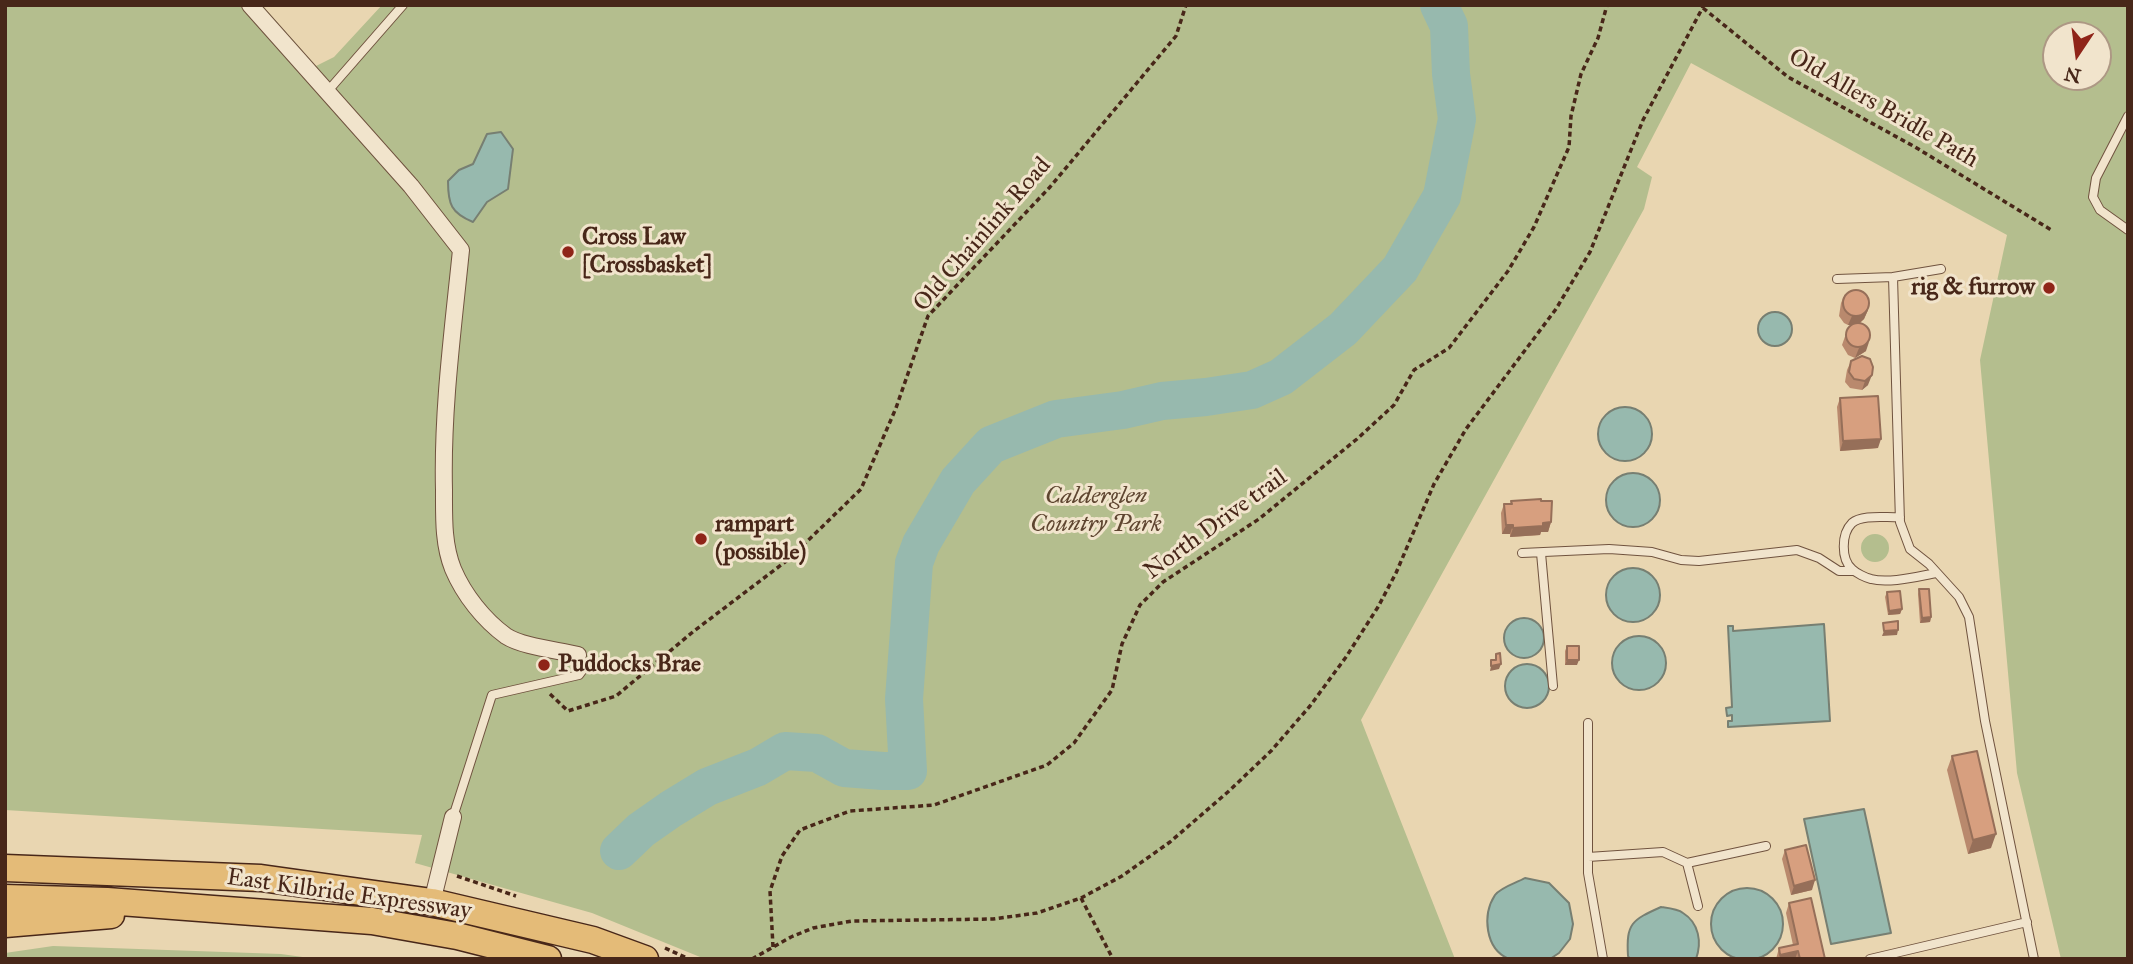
<!DOCTYPE html>
<html>
<head>
<meta charset="utf-8">
<style>
	body { margin:0 }
	#map { position:relative; width:2133px; height:964px; overflow:hidden; background:#e9d6b1; font-family:"IM FELL Great Primer",serif }
	canvas { display:block }
	.frame { position:absolute; inset:0; border:7px solid #482719; pointer-events:none }
	.north { position:absolute; left:2042px; top:21px; width:70px; height:70px; box-sizing:border-box; background:#f1e4cc; border:2px solid #ad9884; border-radius:50%; rotate:193deg; font-size:19px; font-weight:700; line-height:28px; text-align:center; color:#482719 }
	.north::after { content:''; display:block; margin:auto; width:24px; height:32px; background:#8f2418; clip-path:polygon(50% 0,100% 100%,50% 72%,0 100%) }
</style>
</head>
<body>
<div id="map">
<canvas width="2133" height="964"></canvas>
<div class="frame"></div>
<div class="north">N</div>
</div>
<script>
const g = document.querySelector('canvas').getContext('2d');
g.lineJoin = 'round';
function fillPath(path, color) {
  g.fillStyle = color;
  g.fill(path, 'evenodd');
}
function trace(path, color, width, dash) {
  g.strokeStyle = color;
  g.lineWidth = width;
  g.lineCap = dash ? 'butt' : 'round';
  g.setLineDash(dash || []);
  g.stroke(path);
}
function write(font, color, halo, rows, align = 'center') {
  g.font = font + ' "IM FELL Great Primer",serif';
  g.lineWidth = 6;
  g.setLineDash([]);
  g.textBaseline = 'middle';
  g.strokeStyle = halo;
  g.fillStyle = color;
  for (const [text, x, y, turn = 0] of rows) {
    g.save();
    g.translate(x, y);
    g.rotate((+turn || 0) * Math.PI / 180);
    g.textAlign = isNaN(turn) ? turn : align;
    if (halo) g.strokeText(text, 0, 0);
    g.fillText(text, 0, 0);
    g.restore();
  }
}
fillPath(new Path2D(`
	M 5,5 L 262,5 L 316,66 L 334,57 L 382,5 L 2128,5 L 2128,959 L 2061,959 L 2017,773 L 1980,360 L 2007,235 L 1691,63 L 1637,167 L 1652,177 L 1644,209 L 1361,720 L 1455,959 L 705,959 L 592,913 L 415,863 L 422,835 L 5,810 ZM 2056,35 L 2098,35 L 2098,77 L 2056,77 Z
	M1861 548a14 14 0 1 1 28 0a14 14 0 1 1-28 0Z
	M 53,946 L 281,954 L 317,959 L 5,959 L 5,953 Z`), '#b4be8e');
const water = new Path2D(`
	M 501,132 L 513,149 L 508,189 L 487,202 L 473,222 C 451,213 448,204 448,181 L 459,170 L 473,164 L 487,134 Z
	M1758 329a17 17 0 1 1 34 0a17 17 0 1 1-34 0Z
	M1598 434a27 27 0 1 1 54 0a27 27 0 1 1-54 0Z
	M1606 500a27 27 0 1 1 54 0a27 27 0 1 1-54 0Z
	M1606 595a27 27 0 1 1 54 0a27 27 0 1 1-54 0Z
	M1504 638a20 20 0 1 1 40 0a20 20 0 1 1-40 0Z
	M 1824,624 L 1830,721 L 1728,727 L 1728,721 L 1732,721 L 1732,715 L 1727,716 L 1726,708 L 1732,707 L 1728,626 L 1733,626 L 1733,631 Z
	M1612 663a27 27 0 1 1 54 0a27 27 0 1 1-54 0Z
	M1505 686a22 22 0 1 1 44 0a22 22 0 1 1-44 0Z
	M 1864,809 L 1891,933 L 1831,944 L 1804,819 Z
	M 1525,878 L 1549,883 L 1569,903 L 1573,924 L 1570,939 L 1559,953 L 1550,959 L 1509,959 C 1485,949 1482,915 1495,895 C 1501,887 1516,883 1525,878 Z
	M1711 924a36 36 0 1 1 72 0a36 36 0 1 1-72 0Z
	M 1661,907 C 1668,908 1678,909 1683,913 C 1699,923 1702,942 1696,959 L 1630,959 L 1628,956 C 1626,923 1632,920 1661,907 Z`);
fillPath(water, '#97b9ae');
trace(water, '#777f72', 2);
trace(new Path2D(`
	M 619,851 L 641,830 L 671,809 L 707,787 L 758,767 L 785,751 L 817,753 L 844,768 L 883,771 L 908,771 L 904,699 L 914,563 L 921,544 L 958,481 L 991,445 L 1056,419 L 1123,410 L 1162,401 L 1206,397 L 1252,390 L 1281,377 L 1343,329 L 1400,269 L 1442,196 L 1457,119 L 1451,74 L 1449,26 L 1439,5`), '#97b9ae', 38);
const service = new Path2D(`
	M 327,92 L 403,5
	M 2128,116 L 2096,178 L 2093,197 L 2100,210 L 2128,230
	M 1893,277 L 1941,269
	M 1837,279 L 1893,277 L 1900,522 L 1910,549 L 1929,564 L 1959,597 L 1969,617 L 1985,721 L 2034,959
	M 1900,517 C 1887,518 1862,514 1852,523 C 1841,534 1841,559 1852,569 C 1856,573 1866,578 1871,579 C 1889,584 1919,576 1937,573
	M 1522,553 L 1609,549 L 1652,552 L 1681,560 L 1699,561 L 1797,550 L 1819,558 L 1839,571 L 1853,571
	M 1541,553 L 1553,686
	M 1588,723 L 1588,873 L 1603,959
	M 453,817 L 492,695 L 579,675 L 585,667 L 578,655
	M 1588,857 L 1663,852 L 1687,863 L 1766,846
	M 1687,863 L 1698,906
	M 1870,959 L 2027,922`);
const minor = new Path2D(`
	M 250,5 L 411,186 L 461,250 C 453,329 442,410 444,490 C 444,517 443,544 453,569 C 464,595 484,620 506,636 C 523,647 558,650 578,655
	M 432,902 L 453,817`);
const trunk = new Path2D(`
	M 5,868 L 261,878 L 432,902 L 593,940 L 645,959
	M 5,898 L 107,901 L 372,921 L 457,936 L 548,959
	M 5,924 L 111,915`);
trace(service, '#70533f', 10);
trace(minor, '#70533f', 18);
trace(trunk, '#482719', 29);
trace(new Path2D(`
	M 1703,8 L 1788,77 L 1915,147 L 2053,231
	M 550,694 L 568,711 L 616,696 L 694,631 L 789,559 L 861,489 L 896,408 L 928,316 L 1050,187 L 1176,36 L 1186,5
	M 457,876 L 516,896
	M 1081,898 L 1113,959
	M 773,947 L 770,891 L 782,856 L 800,830 L 850,811 L 934,805 L 1047,765 L 1074,743 L 1112,690 L 1122,644 L 1140,605 L 1163,582 L 1259,519 L 1357,439 L 1394,405 L 1414,370 L 1449,348 L 1508,271 L 1534,227 L 1569,147 L 1571,116 L 1581,74 L 1598,38 L 1607,5
	M 665,948 L 689,959
	M 752,959 L 791,937 L 813,928 L 852,921 L 993,919 L 1037,913 L 1081,898 L 1122,876 L 1170,842 L 1229,791 L 1271,751 L 1310,706 L 1346,657 L 1378,607 L 1396,573 L 1434,484 L 1466,429 L 1556,309 L 1590,252 L 1643,120 L 1704,5`), '#482719', 3.5, [5, 3.5]);
trace(service, '#f1e4cc', 8);
trace(minor, '#f1e4cc', 16);
trace(trunk, '#e4bb78', 26);
fillPath(new Path2D(`
	M 1845,294 L 1868,310 L 1864,319 L 1860,323 L 1866,351 L 1855,358 L 1848,355 L 1842,345 L 1848,328 L 1854,325 L 1848,325 L 1844,323 L 1839,316 L 1841,303 Z
	M 1851,361 L 1868,385 L 1862,390 L 1850,388 L 1845,382 L 1847,370 Z
	M 1840,398 L 1878,448 L 1840,451 L 1837,407 Z
	M 1511,501 L 1541,501 L 1551,522 L 1548,532 L 1541,532 L 1540,535 L 1510,537 L 1510,534 L 1502,534 L 1501,513 L 1504,504 L 1510,504 Z
	M 1919,589 L 1931,617 L 1930,622 L 1920,623 L 1918,594 Z
	M 1887,592 L 1902,609 L 1900,614 L 1888,615 L 1885,597 Z
	M 1567,646 L 1577,665 L 1565,665 L 1565,651 Z
	M 1952,756 L 1991,848 L 1968,854 L 1947,770 Z
	M 1785,850 L 1812,890 L 1791,895 L 1782,859 Z
	M 1789,903 L 1825,959 L 1776,959 L 1779,948 L 1793,945 L 1786,913 Z`), '#b9896d');
fillPath(new Path2D(`
	M 1868,310 L 1864,319 L 1857,325 L 1848,325 L 1852,316 Z
	M 1869,342 L 1866,351 L 1855,358 L 1859,348 Z
	M 1872,375 L 1868,385 L 1862,390 L 1865,381 Z
	M 1881,439 L 1878,448 L 1840,451 L 1843,441 Z
	M 1551,522 L 1548,532 L 1541,532 L 1540,535 L 1510,537 L 1513,528 Z
	M 1506,525 L 1513,525 L 1510,534 L 1502,534 Z
	M 1902,609 L 1900,614 L 1888,615 L 1889,611 Z
	M 1931,617 L 1930,622 L 1920,623 L 1922,618 Z
	M 1898,630 L 1897,635 L 1882,636 L 1884,631 Z
	M 1567,660 L 1579,660 L 1577,665 L 1565,665 Z
	M 1501,664 L 1499,669 L 1490,671 L 1491,666 Z
	M 1996,834 L 1991,848 L 1968,854 L 1973,840 Z
	M 1815,880 L 1812,890 L 1791,895 L 1794,886 Z
	M 1798,951 L 1795,959 L 1779,959 L 1780,955 Z`), '#966f59');
const building = new Path2D(`
	M1843 303a13 13 0 1 1 26 0a13 13 0 1 1-26 0Z
	M1846 335a12 12 0 1 1 24 0a12 12 0 1 1-24 0Z
	M 1862,356 L 1870,359 L 1873,367 L 1872,375 L 1865,381 L 1854,379 L 1849,372 L 1851,361 Z
	M 1878,396 L 1881,439 L 1843,441 L 1840,398 Z
	M 1541,499 L 1541,501 L 1552,501 L 1551,522 L 1543,523 L 1543,526 L 1513,528 L 1513,525 L 1506,525 L 1504,504 L 1512,504 L 1511,501 Z
	M 1919,589 L 1929,589 L 1931,617 L 1922,618 Z
	M 1900,591 L 1902,609 L 1889,611 L 1887,592 Z
	M 1898,621 L 1898,630 L 1884,631 L 1883,623 Z
	M 1567,646 L 1579,646 L 1579,660 L 1567,660 Z
	M 1500,653 L 1501,664 L 1491,666 L 1491,660 L 1496,660 L 1496,654 Z
	M 1977,751 L 1996,834 L 1973,840 L 1952,756 Z
	M 1806,845 L 1815,880 L 1794,886 L 1785,850 Z
	M 1811,898 L 1825,959 L 1800,959 L 1798,951 L 1780,955 L 1779,948 L 1798,944 L 1789,903 Z`);
fillPath(building, '#d79f7f');
trace(building, '#966f59', 2);
for (const [x, y, r, color] of [
	[568,252,7,"#8f2418"],
	[2049,288,7,"#8f2418"],
	[701,539,7,"#8f2418"],
	[544,665,7,"#8f2418"]
]) {
  const dot = new Path2D();
  dot.arc(x, y, r, 0, 2 * Math.PI);
  g.fillStyle = color;
  g.fill(dot);
  trace(dot, '#f1e4cc', 2.5);
}
write('24px', '#482719', '#f1e4cc', [
	["Old Allers Bridle Path",1883,109,30],
	["Old Chainlink Road",983,235,-49],
	["North Drive trail",1216,525,-36],
	["East Kilbride Expressway",349,895,8]
]);
write('bold 24px', '#482719', '#f1e4cc', [
	["Cross Law",582,238],
	["[Crossbasket]",582,266],
	["rig & furrow",2035,288,"right"],
	["rampart",715,525],
	["(possible)",715,553],
	["Puddocks Brae",558,665]
], 'left');
write('italic 24px', '#5e4530', '#f1e4cc', [
	["Calderglen",1096,497],
	["Country Park",1096,525]
]);
</script>
</body>
</html>
